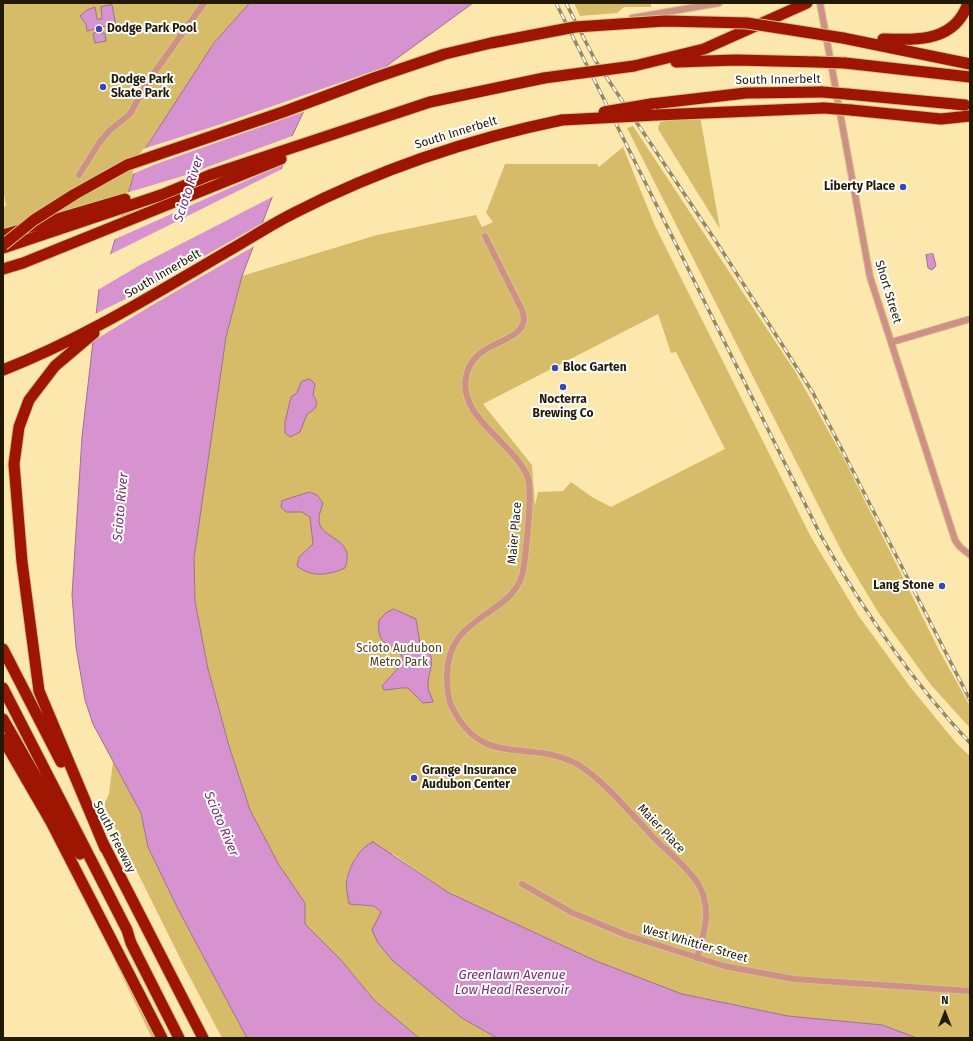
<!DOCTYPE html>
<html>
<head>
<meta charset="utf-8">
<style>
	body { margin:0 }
	#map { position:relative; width:973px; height:1041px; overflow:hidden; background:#fce8ad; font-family:"Fira Sans",sans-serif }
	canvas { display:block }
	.frame { position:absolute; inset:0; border:4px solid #211903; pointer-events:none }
	.north { position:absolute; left:925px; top:993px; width:40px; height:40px; -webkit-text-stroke:3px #fff; paint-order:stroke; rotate:0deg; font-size:11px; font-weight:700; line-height:16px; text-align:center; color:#211903 }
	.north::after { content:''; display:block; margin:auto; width:14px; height:18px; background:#211903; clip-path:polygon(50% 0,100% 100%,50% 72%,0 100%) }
</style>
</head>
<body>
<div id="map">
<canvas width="973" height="1041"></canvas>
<div class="frame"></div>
<div class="north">N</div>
</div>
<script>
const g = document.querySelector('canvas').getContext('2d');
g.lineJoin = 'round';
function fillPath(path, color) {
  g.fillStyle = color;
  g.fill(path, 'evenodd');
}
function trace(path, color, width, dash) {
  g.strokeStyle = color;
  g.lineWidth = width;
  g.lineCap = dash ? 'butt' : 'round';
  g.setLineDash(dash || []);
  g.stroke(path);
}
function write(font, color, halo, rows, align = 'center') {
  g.font = font + ' "Fira Sans",sans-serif';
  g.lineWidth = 4;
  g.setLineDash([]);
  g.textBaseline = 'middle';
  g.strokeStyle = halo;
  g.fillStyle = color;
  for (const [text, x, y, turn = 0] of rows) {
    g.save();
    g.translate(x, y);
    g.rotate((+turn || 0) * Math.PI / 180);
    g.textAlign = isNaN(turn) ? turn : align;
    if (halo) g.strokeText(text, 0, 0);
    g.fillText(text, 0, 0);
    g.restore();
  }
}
fillPath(new Path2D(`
	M 3,3 L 250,3 L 214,43 L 138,160 L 129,193 L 3,229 L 3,207 L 6,206 L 3,188 Z
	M 574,3 L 651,3 L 651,7 L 624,7 L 617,13 L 580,16 Z
	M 700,116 L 720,229 L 658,129 L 660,122 Z
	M 633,126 L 796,373 L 844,459 L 939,650 L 970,706 L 970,728 L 931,685 L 878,612 L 843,554 L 627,128 Z
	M 623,147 L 655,226 L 811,537 L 858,615 L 911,688 L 957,744 L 970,756 L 970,1038 L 917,1038 L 882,1025 L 788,1016 L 682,994 L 596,961 L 449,893 L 393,854 L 356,856 L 346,880 L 349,904 L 374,906 L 381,912 L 462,1018 L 497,1038 L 419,1038 L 375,1001 L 340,959 L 305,924 L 305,903 L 279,865 L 250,810 L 229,746 L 208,669 L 195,601 L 194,558 L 205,474 L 226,337 L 242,276 L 377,235 L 476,215 L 482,227 L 493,222 L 486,213 L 505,164 L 597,164 L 599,167 ZM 658,314 L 671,353 L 676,352 L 725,449 L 611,507 L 592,497 L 571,482 L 563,491 L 538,492 L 535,505 L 532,465 L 483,404 Z
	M 113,761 L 141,813 L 148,847 L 178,909 L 247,1038 L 222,1038 L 185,968 L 104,805 L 109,794 Z
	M 121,947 L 164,1038 L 152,1038 L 112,955 Z`), '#d6bb68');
const water = new Path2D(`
	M 250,3 L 473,3 L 381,70 L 309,100 L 292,136 L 273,195 L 242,276 L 226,337 L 194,558 L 195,601 L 208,669 L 229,746 L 250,810 L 279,865 L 305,903 L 305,924 L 340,959 L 375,1001 L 419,1038 L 247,1038 L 178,909 L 148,847 L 141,813 L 93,724 L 85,700 L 76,647 L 72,595 L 82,437 L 99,289 L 111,253 L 138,160 L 214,43 Z
	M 112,5 L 116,26 L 95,27 L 95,29 L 87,31 L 86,24 L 80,16 L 87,10 L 95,7 L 97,19 L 102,19 L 101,7 Z
	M 100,31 L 101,33 L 105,33 L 106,41 L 95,43 L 93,34 Z
	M 933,254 L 936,266 L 932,270 L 928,268 L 926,255 Z
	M 310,379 L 315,384 L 313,395 C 320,404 316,409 307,414 L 300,432 L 290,437 L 285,433 L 285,422 L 291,397 L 297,393 L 301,382 Z
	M 310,492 L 317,495 L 323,503 C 322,508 319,513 319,518 C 317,540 357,536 345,568 C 329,575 312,578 297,566 L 299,557 L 313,544 L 310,517 L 302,512 L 286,512 L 281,507 L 282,501 Z
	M 394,609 L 416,619 L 420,643 C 440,659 428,666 428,687 C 428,692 432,696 433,702 L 423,703 L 408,688 C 400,687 392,690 384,690 L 382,686 L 401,665 L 403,658 C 392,639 376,650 379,620 L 386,613 Z
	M 373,842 L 449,893 L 596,961 L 682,994 L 788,1016 L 882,1025 L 917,1038 L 497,1038 L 462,1018 L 393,961 L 378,943 L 372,930 L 381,912 L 374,906 L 349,904 C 348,897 345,886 347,879 C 350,865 360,847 373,842 Z`);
fillPath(water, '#d793cf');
trace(water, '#a06e92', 1);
fillPath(new Path2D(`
	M 391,65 L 382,72 L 311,101 L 306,111 L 159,163 L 132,174 L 136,159 L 143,149 L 218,125 Z
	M 295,135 L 286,163 L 113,240 L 119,220 L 183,193 L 120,216 L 126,193 L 183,176 Z
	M 284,168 L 276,195 L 140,265 L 96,291 L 109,255 Z
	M 266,221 L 256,245 L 149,307 L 90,343 L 93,315 L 148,288 Z`), '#fce8ad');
const street = new Path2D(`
	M 820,3 L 870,277 L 955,540 L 960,547 L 970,555
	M 632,18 L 719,3
	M 79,175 L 99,143 L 110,130 L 130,114 L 149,80 L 204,3
	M 485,236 L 522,310 C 532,334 500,340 485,350 C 475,356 468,366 466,377 C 458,418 515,443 528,478 C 533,493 526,548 524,566 C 518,618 448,610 447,675 C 447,685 447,696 451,705 C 481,768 523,740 571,761 C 597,772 633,816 654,838 C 668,852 686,866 697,882 C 700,887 703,892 704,898 C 710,917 702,939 697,958
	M 892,342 L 970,319
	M 522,884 L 571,912 L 626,935 L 724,966 L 794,979 L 970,991`);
const highway = new Path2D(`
	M 843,38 L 970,64
	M 883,39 C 917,40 955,42 968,3
	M 676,62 L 736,60 L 817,62
	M 845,63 L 970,77
	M 634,66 L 704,49 L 807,3
	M 847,94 L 965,105
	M 651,104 L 746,93 L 822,92
	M 851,110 L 941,119 L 970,116
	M 656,115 L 824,108
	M 3,235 L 125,199
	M 3,248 L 161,195 L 210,175 L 430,102 L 544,78
	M 3,269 L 23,263 L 281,159
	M 94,333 L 55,366 L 29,400 L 19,427 L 14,464 L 22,562 L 39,691 L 105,848
	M 3,370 C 83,339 156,293 230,250 C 251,238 272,224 294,213 C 380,169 469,139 562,120
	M 3,649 L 61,762
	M 3,688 L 127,930 L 131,943 L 179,1038
	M 3,719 L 80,854
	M 3,739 L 51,822 L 162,1038
	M 102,841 L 203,1038`);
trace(street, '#d5c38e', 8);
trace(highway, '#d5c38e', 13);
trace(street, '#cf9185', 6);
trace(highway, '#9e1501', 11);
const rail = new Path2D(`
	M 556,3 L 821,536 C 863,610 912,681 970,743
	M 566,3 L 595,60 L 719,246 L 813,393 L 970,700`);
trace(rail, '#97895f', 3.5);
trace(rail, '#fff', 2, [6]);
const highwayBridge = new Path2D(`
	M 817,62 L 845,63
	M 544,78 L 634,66
	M 822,92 L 847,94
	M 824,108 L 851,110
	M 604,112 L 651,104
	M 562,120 L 656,115
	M 3,245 L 34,220 L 75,194 L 127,165 L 283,112 L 374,78 L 445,54 L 491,43 L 575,27 L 665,21 L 747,23 L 843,38`);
trace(highwayBridge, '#d5c38e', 13, []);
trace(highwayBridge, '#9e1501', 11);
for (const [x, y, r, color] of [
	[99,29,4,"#3848bb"],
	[103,87,4,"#3848bb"],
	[903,187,4,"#3848bb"],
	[555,368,4,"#3848bb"],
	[563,387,4,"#3848bb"],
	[942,586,4,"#3848bb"],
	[414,778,4,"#3848bb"]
]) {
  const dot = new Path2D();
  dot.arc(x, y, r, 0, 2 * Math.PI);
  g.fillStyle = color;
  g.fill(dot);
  trace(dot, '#fff', 1.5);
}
write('bold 12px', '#211903', '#fff', [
	["Dodge Park Pool",107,29],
	["Dodge Park",111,80],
	["Skate Park",111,94],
	["Liberty Place",895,187,"right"],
	["Bloc Garten",563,368],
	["Nocterra",563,400,"center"],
	["Brewing Co",563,414,"center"],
	["Lang Stone",934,586,"right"],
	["Grange Insurance",422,771],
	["Audubon Center",422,785]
], 'left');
write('12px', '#211903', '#fff', [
	["South Innerbelt",778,80,-1],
	["South Innerbelt",456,133,-17],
	["South Innerbelt",163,274,-30],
	["Short Street",888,292,73],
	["Maier Place",515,533,-85],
	["Maier Place",661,829,46],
	["South Freeway",114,837,63],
	["West Whittier Street",695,944,16]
]);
write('12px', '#4c3f1a', '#fff', [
	["Scioto Audubon",399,649],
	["Metro Park",399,663]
]);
write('italic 13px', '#782972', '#fff', [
	["Scioto River",189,189,-72],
	["Scioto River",121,507,-85],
	["Scioto River",221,824,67],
	["Greenlawn Avenue",512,975],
	["Low Head Reservoir",512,990]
]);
</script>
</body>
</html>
